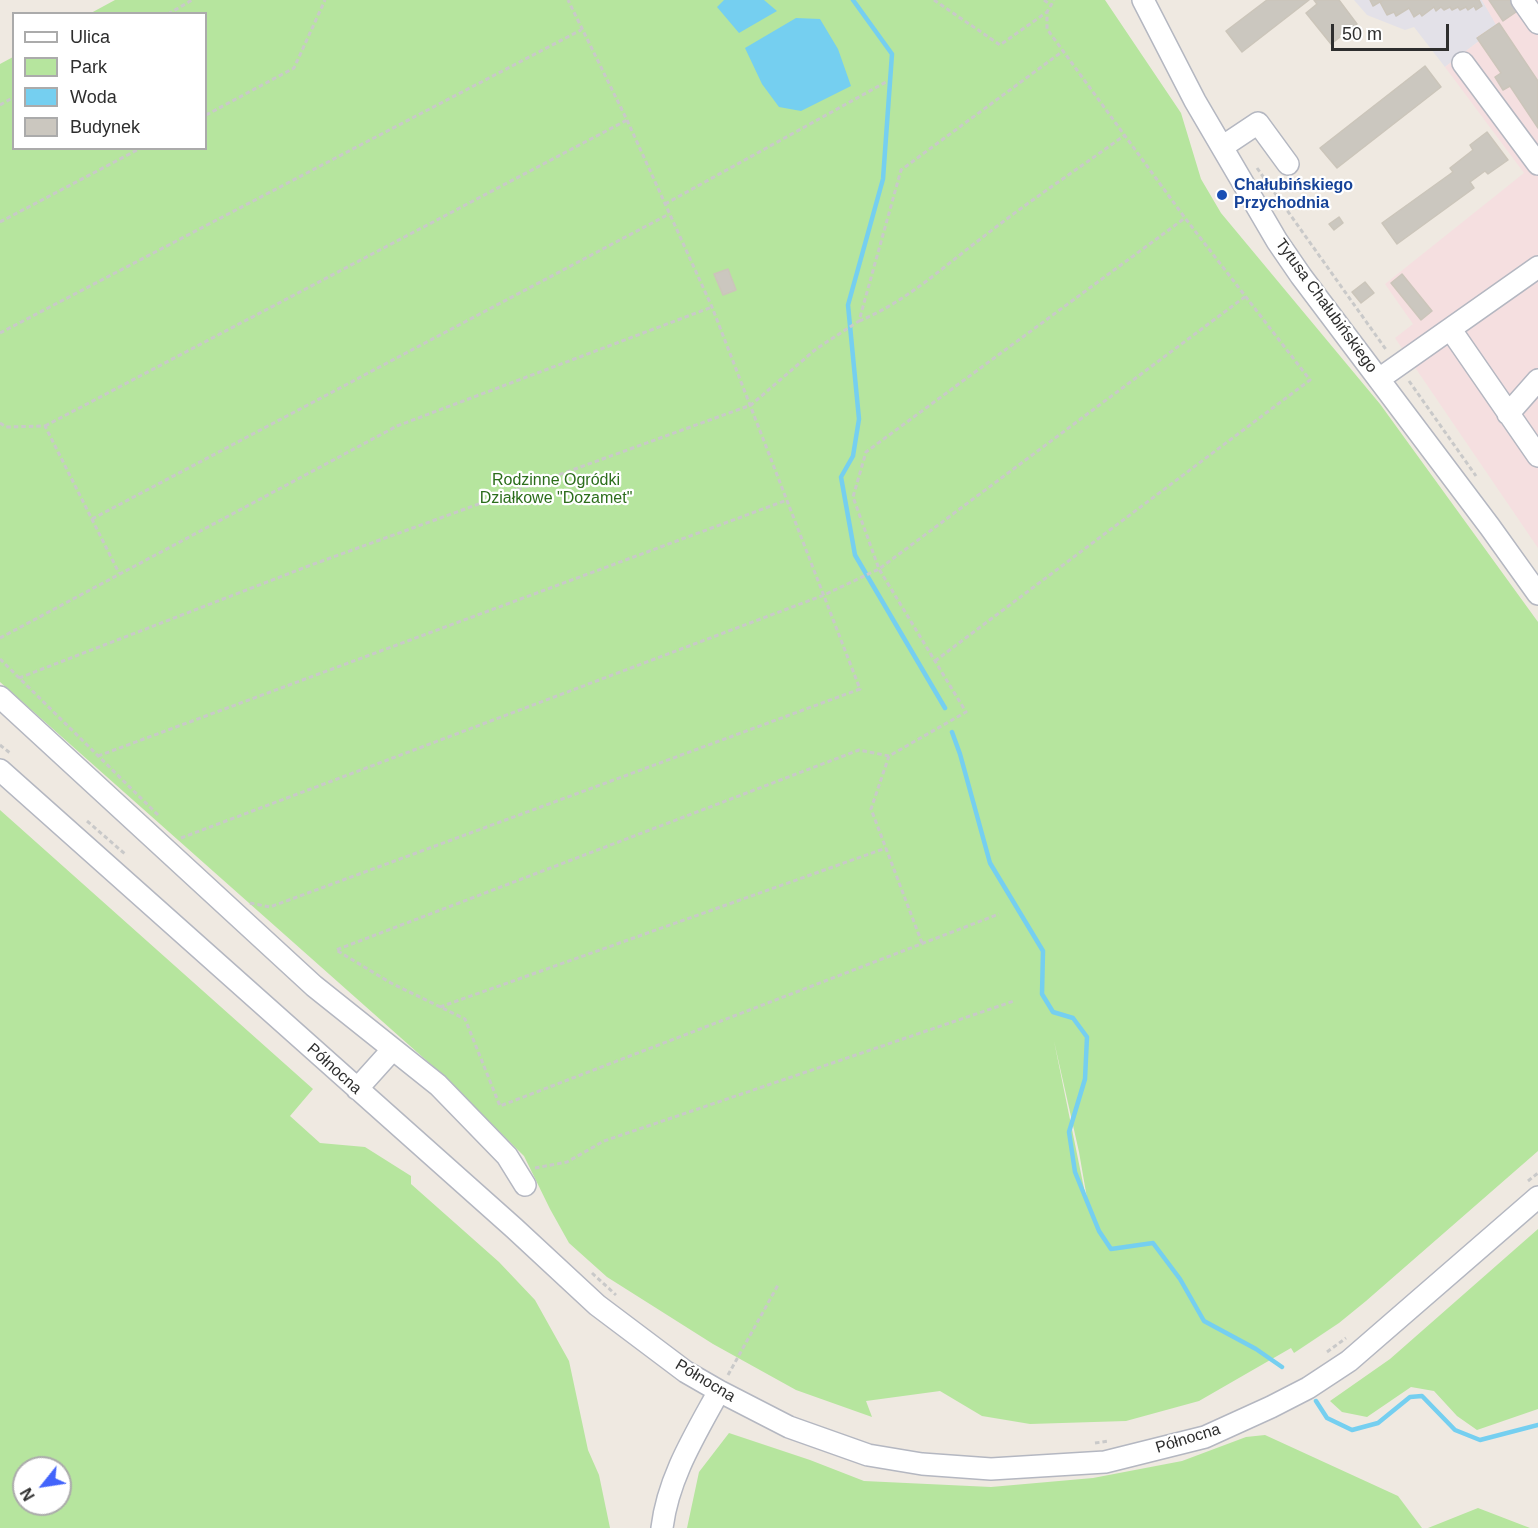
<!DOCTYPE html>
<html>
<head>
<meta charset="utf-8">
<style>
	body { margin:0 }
	#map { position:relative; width:1538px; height:1528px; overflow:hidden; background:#efe9e1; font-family:Arial,sans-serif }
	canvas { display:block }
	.legend { position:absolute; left:12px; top:12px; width:195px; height:138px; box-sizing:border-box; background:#fff; border:2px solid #ababab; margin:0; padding:8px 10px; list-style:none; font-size:18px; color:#2e2e2e }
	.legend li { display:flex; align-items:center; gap:12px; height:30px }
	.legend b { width:30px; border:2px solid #ababab }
	.north { position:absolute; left:12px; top:1456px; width:60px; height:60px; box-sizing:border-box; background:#fff; border:2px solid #ababab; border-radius:50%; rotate:240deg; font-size:16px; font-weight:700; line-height:24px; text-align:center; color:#2e2e2e }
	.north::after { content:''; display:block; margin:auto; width:21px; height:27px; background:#4264fb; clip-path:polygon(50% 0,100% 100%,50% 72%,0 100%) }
	.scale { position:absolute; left:1331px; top:24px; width:118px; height:27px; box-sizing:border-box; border:3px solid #2e2e2e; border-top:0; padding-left:8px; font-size:18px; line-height:21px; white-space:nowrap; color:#2e2e2e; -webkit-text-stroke:4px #fff; paint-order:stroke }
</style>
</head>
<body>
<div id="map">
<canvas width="1538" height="1528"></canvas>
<ul class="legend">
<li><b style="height:8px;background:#fff"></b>Ulica</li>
<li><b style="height:16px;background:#b6e59e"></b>Park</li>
<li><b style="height:16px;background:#75cff0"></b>Woda</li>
<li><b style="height:16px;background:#cbc7bf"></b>Budynek</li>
</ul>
<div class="north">N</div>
<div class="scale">50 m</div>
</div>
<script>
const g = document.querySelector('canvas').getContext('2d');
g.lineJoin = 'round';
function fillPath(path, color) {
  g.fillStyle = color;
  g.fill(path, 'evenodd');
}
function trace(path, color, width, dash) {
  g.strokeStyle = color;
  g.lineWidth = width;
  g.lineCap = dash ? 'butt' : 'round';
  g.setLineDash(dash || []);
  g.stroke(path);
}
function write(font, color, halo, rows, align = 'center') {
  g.font = font + ' Arial,sans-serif';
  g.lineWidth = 4.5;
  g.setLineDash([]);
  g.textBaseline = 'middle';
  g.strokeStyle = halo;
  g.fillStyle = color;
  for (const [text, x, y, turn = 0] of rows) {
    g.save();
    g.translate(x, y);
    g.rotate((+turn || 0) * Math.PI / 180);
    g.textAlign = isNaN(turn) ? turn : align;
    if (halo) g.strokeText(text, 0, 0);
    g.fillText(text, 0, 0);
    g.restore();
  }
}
fillPath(new Path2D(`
	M 1354,0 L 1482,0 L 1497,25 L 1477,37 L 1479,41 L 1445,67 L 1414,27 L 1405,30 L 1367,15 Z`), '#e3e1e8');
fillPath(new Path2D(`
	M 1482,0 L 1538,0 L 1538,548 L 1395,338 L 1413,324 L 1385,284 L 1524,173 L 1445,67 L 1479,41 L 1477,37 L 1496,25 Z`), '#f5dfe0');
fillPath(new Path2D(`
	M 115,0 L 1105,0 L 1181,113 L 1201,179 L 1221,213 L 1380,404 L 1538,622 L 1538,1151 L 1366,1301 L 1339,1323 L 1294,1353 L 1291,1348 L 1199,1401 L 1126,1421 L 1030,1424 L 982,1416 L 940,1391 L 866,1401 L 872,1417 L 796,1390 L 713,1344 L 607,1277 L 569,1243 L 550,1209 L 524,1156 L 436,1069 L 0,682 L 0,64 L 13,57 L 14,148 L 206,148 L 206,14 L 91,13 ZM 1054,1041 L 1079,1152 L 1088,1204 L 1087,1203 Z
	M 0,810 L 313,1089 L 290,1116 L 320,1143 L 365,1147 L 411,1176 L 411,1184 L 499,1262 L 535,1300 L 569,1361 L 588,1450 L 599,1475 L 610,1528 L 0,1528 ZM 24,1468 L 60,1468 L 60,1504 L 24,1504 Z
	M 1538,1229 L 1538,1409 L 1477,1430 L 1457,1416 L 1434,1391 L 1411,1387 L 1367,1417 L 1342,1412 L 1330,1401 L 1390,1359 Z
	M 729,1433 L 810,1460 L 864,1481 L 991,1487 L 1093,1478 L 1182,1461 L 1246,1437 L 1265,1435 L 1398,1496 L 1422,1528 L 687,1528 L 699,1472 Z
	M 1478,1508 L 1530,1528 L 1428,1528 Z`), '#b6e59e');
fillPath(new Path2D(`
	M 724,0 L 764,0 L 777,11 L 739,33 L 717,7 Z
	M 796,18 L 820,19 L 838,49 L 851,86 L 801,111 L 779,107 L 762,84 L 745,48 Z`), '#75cff0');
trace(new Path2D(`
	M 853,0 L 892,54 L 883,179 L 848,305 L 859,419 L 853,456 L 841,477 L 855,555 L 945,708
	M 952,732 L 960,754 L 990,863 L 1043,951 L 1042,994 L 1053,1012 L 1073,1018 L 1087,1037 L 1085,1079 L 1069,1132 L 1075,1172 L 1099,1231 L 1111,1249 L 1153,1243 L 1180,1279 L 1204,1321 L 1256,1349 L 1282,1367
	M 1316,1401 L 1327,1418 L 1352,1430 L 1378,1423 L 1410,1397 L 1422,1396 L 1455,1430 L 1480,1440 L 1538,1425`), '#75cff0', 4.5);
const building = new Path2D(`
	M 1267,0 L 1309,0 L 1242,52 L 1226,31 Z
	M 1314,0 L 1339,0 L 1357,24 L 1331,44 L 1306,13 L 1317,4 Z
	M 1370,0 L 1383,0 L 1373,6 Z
	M 1383,0 L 1479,0 L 1482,6 L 1476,10 L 1474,6 L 1468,10 L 1466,7 L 1460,10 L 1458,7 L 1452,10 L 1450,7 L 1444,10 L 1441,7 L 1436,11 L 1434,7 L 1422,16 L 1420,13 L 1414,17 L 1409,8 L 1396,16 L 1394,12 L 1387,15 L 1380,2 Z
	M 1489,0 L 1512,0 L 1519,10 L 1503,21 Z
	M 1499,23 L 1538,81 L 1538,128 L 1510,86 L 1503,90 L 1495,77 L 1501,73 L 1477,38 Z
	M 1425,66 L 1441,87 L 1337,168 L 1320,148 Z
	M 1487,132 L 1508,160 L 1488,174 L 1485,171 L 1470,182 L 1474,188 L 1397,244 L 1382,223 L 1453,172 L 1450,168 L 1473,150 L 1470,145 Z
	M 1339,217 L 1343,223 L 1334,230 L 1329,224 Z
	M 728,269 L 736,290 L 723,295 L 714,274 Z
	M 1402,274 L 1432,311 L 1421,320 L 1391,283 Z
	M 1365,282 L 1374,293 L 1361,303 L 1352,292 Z`);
fillPath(building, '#cbc7bf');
trace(building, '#cbc5ba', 1.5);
const minor = new Path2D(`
	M 1143,0 L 1195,101 L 1277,241 L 1301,276 L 1490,527 L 1538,594
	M 1522,0 L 1538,23
	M 1463,63 L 1538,164
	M 1222,147 L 1258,123 L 1288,164
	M 1451,330 L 1538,456
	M 1379,379 L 1538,267
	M 1508,414 L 1538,380
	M 0,697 L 314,986 L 438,1085 L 507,1156 L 525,1185
	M 0,770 L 514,1228 L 597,1305 L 686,1372 L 719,1391 L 789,1427 L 868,1455 L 922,1464 L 991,1469 L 1105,1462 L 1205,1437 L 1271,1407 L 1308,1388 L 1349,1361 L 1538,1197
	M 357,1089 L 393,1049
	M 662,1528 C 668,1478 695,1435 719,1391`);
trace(minor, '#b4b7c1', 24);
trace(new Path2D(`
	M 934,0 L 1000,45 L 1047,12
	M 1044,0 L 1051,5
	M 168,14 L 192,0
	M 0,105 L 14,97
	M 206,115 L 294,68 L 325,0
	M 1257,168 L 1387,351
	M 665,204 L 886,82
	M 0,222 L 141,148
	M 859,321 C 906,302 943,267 983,237 C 1029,201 1078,169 1125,135
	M 0,333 L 581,30
	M 1409,381 L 1476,476
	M 0,423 L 6,427 L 45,426 L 119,573
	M 45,426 L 627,120
	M 92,519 L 669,214
	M 0,638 L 397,426 L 712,307
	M 0,659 L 159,816
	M 935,661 L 1310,380 L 1185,218 L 1047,29 L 1047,12 L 1054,0
	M 19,678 L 311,565 L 751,405 L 816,349 L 859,321 L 901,170 L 1063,51
	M 0,745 L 10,753
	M 98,756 L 787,500
	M 889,756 L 859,750 L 336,950 L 391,983 L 465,1019 L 500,1106 L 999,914
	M 87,821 L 125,854
	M 181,838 L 824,595 L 879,569 L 1246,296
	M 250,903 L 270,907 L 860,689 L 712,307 L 627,120 L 568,0
	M 922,943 L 871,809 L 889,756 L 966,712 L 879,569 L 853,497 L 866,452 L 1185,218
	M 440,1007 L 886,848
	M 535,1168 L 567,1162 L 604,1141 L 1014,1001
	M 1528,1181 L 1538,1173
	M 592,1273 L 616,1295
	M 1327,1352 L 1346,1338
	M 728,1375 L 778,1285
	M 1095,1443 L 1109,1441`), '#c9c9c9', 3, [4.5, 3]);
trace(minor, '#fff', 21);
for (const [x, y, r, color] of [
	[1222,195,6,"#1a4fb4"]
]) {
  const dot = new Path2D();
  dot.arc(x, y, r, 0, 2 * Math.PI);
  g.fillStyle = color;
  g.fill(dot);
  trace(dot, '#fff', 2);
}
write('bold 16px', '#164399', '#fff', [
	["Chałubińskiego",1234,186],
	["Przychodnia",1234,204]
], 'left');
write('16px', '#2e2e2e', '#fff', [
	["Tytusa Chałubińskiego",1326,306,54],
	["Północna",334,1069,42],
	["Północna",705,1381,31],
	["Północna",1188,1439,-17]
]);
write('16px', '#2c6e1b', '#fff', [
	["Rodzinne Ogródki",556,481],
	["Działkowe \"Dozamet\"",556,499]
]);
</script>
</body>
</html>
